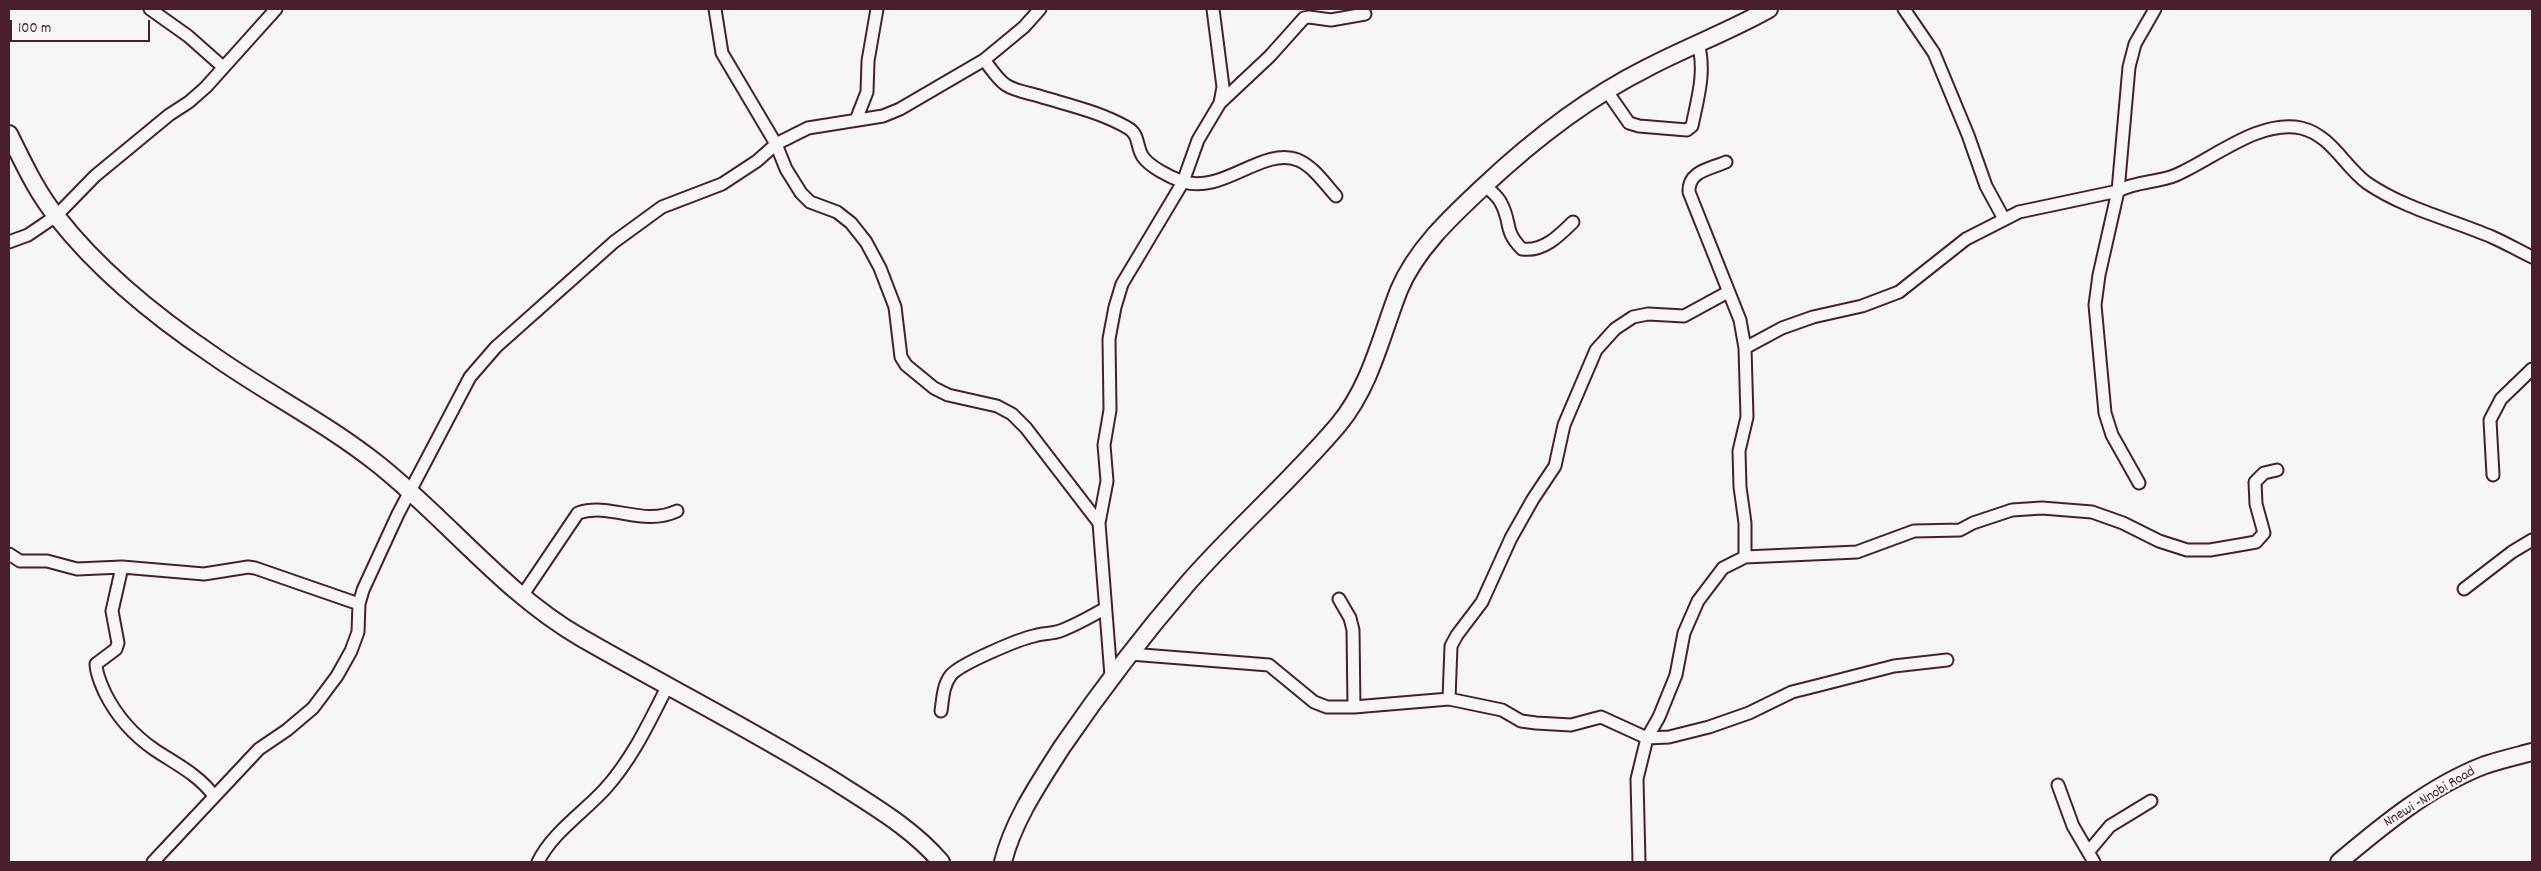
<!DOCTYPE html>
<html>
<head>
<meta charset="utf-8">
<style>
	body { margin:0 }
	#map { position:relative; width:2541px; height:871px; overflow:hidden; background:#f6f6f2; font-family:Dekko,sans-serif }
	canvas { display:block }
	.frame { position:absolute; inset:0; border:10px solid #4a1f2b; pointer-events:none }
	.scale { position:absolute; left:10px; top:20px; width:140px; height:22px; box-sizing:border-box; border:2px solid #4a1f2b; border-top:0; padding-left:6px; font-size:15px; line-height:18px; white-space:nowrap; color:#4a1f2b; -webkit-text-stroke:4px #f6f6f2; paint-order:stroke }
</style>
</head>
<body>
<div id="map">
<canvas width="2541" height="871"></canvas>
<div class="frame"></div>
<div class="scale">100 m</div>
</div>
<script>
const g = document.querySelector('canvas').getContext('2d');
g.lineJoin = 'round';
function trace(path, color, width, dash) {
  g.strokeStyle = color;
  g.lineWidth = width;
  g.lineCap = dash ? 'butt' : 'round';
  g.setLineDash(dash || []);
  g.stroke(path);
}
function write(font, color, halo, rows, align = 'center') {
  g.font = font + ' Dekko,sans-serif';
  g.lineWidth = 4.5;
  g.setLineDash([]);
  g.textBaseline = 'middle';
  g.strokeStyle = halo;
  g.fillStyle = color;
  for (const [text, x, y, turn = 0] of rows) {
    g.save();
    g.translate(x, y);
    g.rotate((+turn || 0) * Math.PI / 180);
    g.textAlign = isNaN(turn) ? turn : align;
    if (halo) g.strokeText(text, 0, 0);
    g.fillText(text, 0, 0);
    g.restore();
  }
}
const street = new Path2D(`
	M 150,9 L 188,36 L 223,67
	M 715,9 L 722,53 L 776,144 L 786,169 L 801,193 L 810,202 L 837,212 L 851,223 L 866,242 L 880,268 L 895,307 L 901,357 L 906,365 L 934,388 L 948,395 L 997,406 L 1012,414 L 1026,428 L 1099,523
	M 1904,9 L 1934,53 L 1968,135 L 1986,186 L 2004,219
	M 984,60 C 991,68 997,79 1006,85 C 1015,91 1029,93 1039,96 C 1068,105 1101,112 1128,128 C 1140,135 1136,147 1143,157 C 1150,167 1170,177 1181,181 C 1222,196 1262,146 1298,160 C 1314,167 1325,184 1336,196
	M 1606,90 L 1629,123 L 1639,126 L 1687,130 L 1692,126 C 1698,97 1706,71 1698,43
	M 1220,103 L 1270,56 L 1304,18 L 1309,17 L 1331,20 L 1365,14
	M 856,120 L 867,92 L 868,61 L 877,9
	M 1726,162 C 1710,169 1688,171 1689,192 L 1740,320 L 1745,348 L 1747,417 L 1739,451 L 1740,487 L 1745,523 L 1745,557
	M 1485,185 C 1490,191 1498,196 1501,203 C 1512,223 1503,230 1522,249 C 1543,252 1559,236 1573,222
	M 9,242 L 28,235 L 56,216 L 95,176 L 169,115 L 189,102 L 206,87 L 276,9
	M 1745,348 L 1782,328 L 1813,317 L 1862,306 L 1899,292 L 1966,239 L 2019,212 L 2118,191 C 2136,181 2157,183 2176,175 C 2213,159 2259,119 2301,128 C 2331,135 2344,166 2367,183 C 2405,209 2450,219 2492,237 C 2506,243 2519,251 2532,257
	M 2493,475 L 2490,420 L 2501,399 L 2532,369
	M 2139,483 L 2112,435 L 2105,413 L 2095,305 L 2099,275 L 2118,191 L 2129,67 L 2135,44 L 2155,9
	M 9,554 L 20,561 L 47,561 L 77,569 L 122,567 L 204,574 L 248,567 L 255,568 L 359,604
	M 122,567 L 112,611 L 118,643 L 116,649 L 96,664 C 96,674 101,684 105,693 C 117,717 133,735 155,750 C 176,764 199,775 214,796
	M 2464,589 L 2512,552 L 2532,540
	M 522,596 L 578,513 C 611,502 642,527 677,511
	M 1339,599 L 1350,618 L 1353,630 L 1354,707
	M 1130,654 L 1269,665 L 1314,702 L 1327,707 L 1354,707 L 1449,699 L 1502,710 L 1521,721 L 1536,723 L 1571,725 L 1601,717 L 1647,738 L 1669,737 L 1709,727 L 1749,713 L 1792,692 L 1816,686 L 1894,666 L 1947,660
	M 1111,676 L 1099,523 L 1107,481 L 1104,445 L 1110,410 L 1109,339 L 1115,307 L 1122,284 L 1183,182 L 1198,140 L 1220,103 L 1223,87 L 1213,9
	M 1449,699 L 1451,646 L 1457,635 L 1482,602 L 1511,538 L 1533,499 L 1555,466 L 1564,425 L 1596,350 L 1615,329 L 1633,317 L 1648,314 L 1684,316 L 1728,292
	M 941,711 C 943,698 943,685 951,675 C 960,664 1019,639 1034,636 C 1042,633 1052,634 1060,631 C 1076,625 1090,617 1104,609
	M 2058,785 L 2073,826 L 2094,862
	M 2089,851 L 2110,826 L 2151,801
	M 153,862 L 259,749 L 287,730 L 313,708 L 337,676 L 351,651 L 358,632 L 359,604 L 363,590 L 398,514 L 470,377 L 496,347 L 614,242 L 662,207 L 722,184 L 757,161 L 776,144 L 808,128 L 883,116 L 900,109 L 984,60 L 1024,27 L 1040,9
	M 538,862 C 552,833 583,813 605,789 C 632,759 649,723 667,687
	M 1639,862 L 1637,779 L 1647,738 L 1659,717 L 1676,675 L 1684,633 L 1698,601 L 1723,568 L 1745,557 L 1857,552 L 1914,531 L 1960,530 L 1973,523 L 2012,510 L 2042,508 L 2092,512 L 2123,523 L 2159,541 L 2187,550 L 2210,550 L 2245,544 L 2256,542 L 2264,533 L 2256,504 L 2255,482 L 2264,473 L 2277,470`);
const secondary = new Path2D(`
	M 9,134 C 23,162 37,193 57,217 C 100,272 156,317 214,356 C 268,394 328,424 379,465 C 448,520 504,593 580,637 C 665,686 753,730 836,782 C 873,806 912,828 941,862
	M 1003,862 C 1013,821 1039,783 1062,747 C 1101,690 1143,635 1188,583 C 1236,528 1292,480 1339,424 C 1371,385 1381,336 1399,290 C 1416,249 1452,216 1484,186 C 1533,140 1587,98 1647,68 C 1687,47 1730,31 1769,9
	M 2339,862 C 2383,825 2430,786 2485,765 C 2500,760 2517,756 2532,752`);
trace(street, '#4a1f2b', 15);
trace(secondary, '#4a1f2b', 20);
trace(street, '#f6f6f2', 11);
trace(secondary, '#f6f6f2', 16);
write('15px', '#4a1f2b', '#f6f6f2', [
	["Nnewi -Nnobi Road",2430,798,-31]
]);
</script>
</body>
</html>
